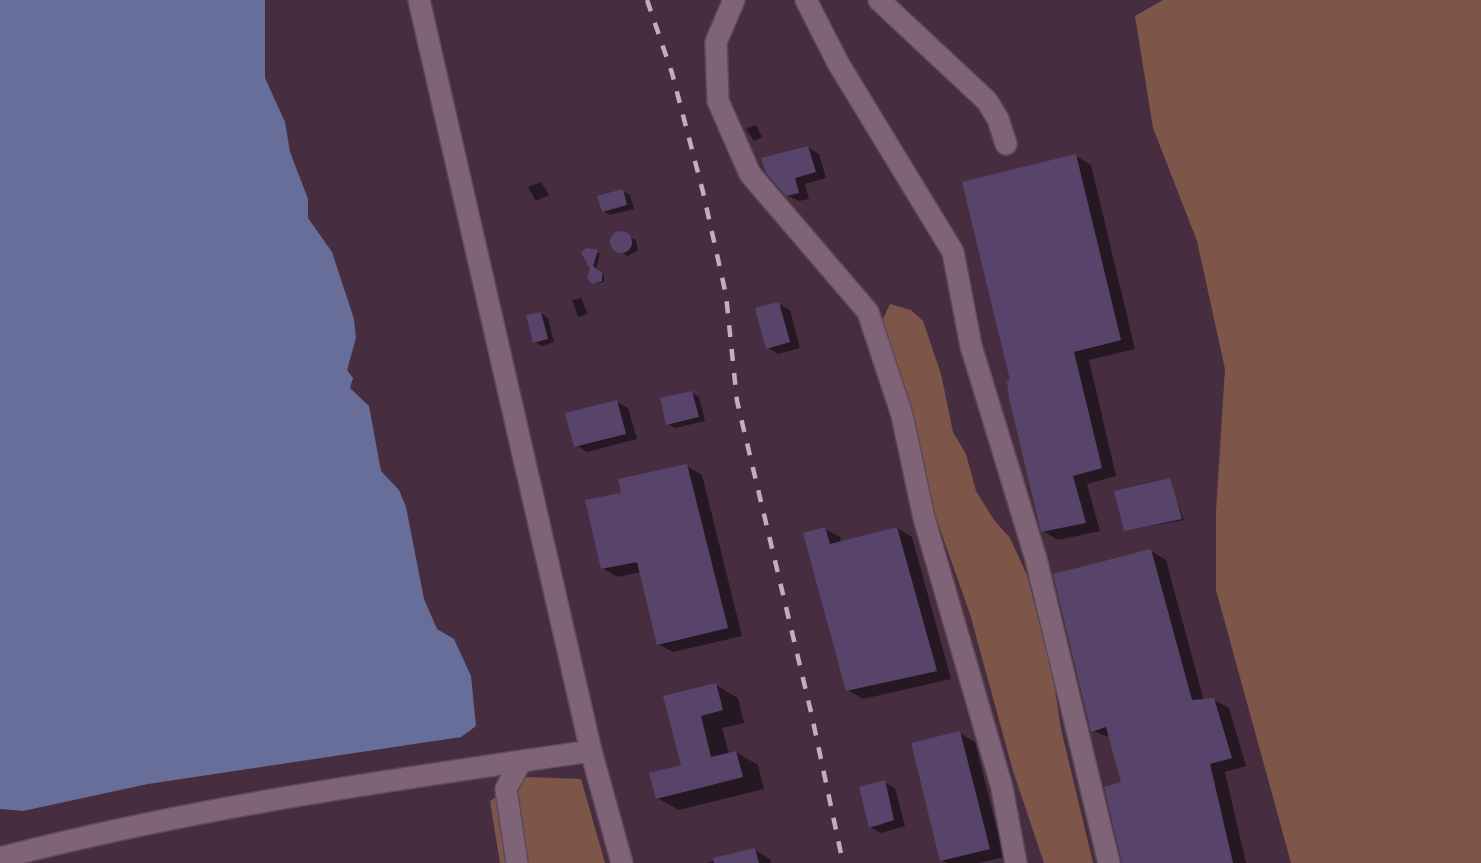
<!DOCTYPE html>
<html>
<head>
<meta charset="utf-8">
<style>
	body { margin:0 }
	canvas { display:block; background:#462d3f }
</style>
</head>
<body>
<canvas width="1481" height="863"></canvas>
<script>
const g = document.querySelector('canvas').getContext('2d');
g.lineJoin = 'round';
function fillPath(path, color) {
  g.fillStyle = color;
  g.fill(path, 'evenodd');
}
function trace(path, color, width, dash) {
  g.strokeStyle = color;
  g.lineWidth = width;
  g.lineCap = dash ? 'butt' : 'round';
  g.setLineDash(dash || []);
  g.stroke(path);
}
fillPath(new Path2D(`
	M 1163,0 L 1481,0 L 1481,863 L 1291,863 L 1216,590 L 1216,511 L 1225,369 L 1197,241 L 1153,128 L 1135,16 Z
	M 890,304 L 911,310 L 923,321 L 941,374 L 953,432 L 966,454 L 976,491 L 994,520 L 1010,538 L 1027,575 L 1053,676 L 1061,729 L 1093,863 L 1044,863 L 1013,771 L 970,614 L 934,512 L 905,391 L 881,323 Z
	M 526,777 L 581,779 L 605,863 L 500,863 L 490,801 Z`), '#7d5649');
fillPath(new Path2D(`
	M 0,0 L 265,0 L 265,78 L 285,122 L 290,152 L 308,199 L 308,218 L 332,252 L 354,319 L 356,338 L 347,370 L 353,378 L 350,388 L 369,406 L 381,471 L 399,490 L 406,507 L 424,599 L 437,629 L 454,639 L 471,676 L 476,726 L 461,737 L 148,784 L 23,811 L 0,809 Z`), '#666e99');
fillPath(new Path2D(`
	M 756,125 L 762,137 L 754,141 L 746,129 Z
	M 808,147 L 819,154 L 826,178 L 805,184 L 809,199 L 799,201 L 787,195 Z
	M 1076,156 L 1091,165 L 1135,349 L 1089,360 L 1116,476 L 1087,484 L 1100,531 L 1058,540 L 1043,531 L 1012,382 Z
	M 541,182 L 549,195 L 536,201 L 528,187 Z
	M 623,191 L 630,195 L 634,209 L 610,215 L 603,211 Z
	M 620,233 L 636,240 L 638,250 L 628,256 L 610,246 L 612,238 Z
	M 587,250 L 600,253 L 596,270 L 604,276 L 604,282 L 593,283 L 592,268 L 583,257 Z
	M 581,298 L 588,314 L 578,317 L 572,300 Z
	M 779,304 L 790,310 L 800,348 L 778,354 L 767,347 Z
	M 541,313 L 548,318 L 554,342 L 542,346 L 534,342 Z
	M 692,393 L 699,397 L 705,421 L 675,428 L 668,424 Z
	M 617,402 L 628,408 L 637,439 L 587,452 L 576,445 Z
	M 687,466 L 702,475 L 742,636 L 673,652 L 658,644 L 641,572 L 618,577 L 602,568 L 623,494 Z
	M 1169,480 L 1184,520 L 1126,530 Z
	M 897,528 L 912,537 L 951,679 L 863,699 L 848,690 L 825,529 L 840,537 L 841,543 Z
	M 1151,551 L 1166,560 L 1204,701 L 1214,700 L 1229,708 L 1246,766 L 1225,772 L 1246,863 L 1124,863 L 1123,783 L 1111,738 L 1093,731 Z
	M 716,685 L 738,698 L 744,723 L 722,728 L 729,754 L 736,752 L 758,765 L 764,789 L 679,810 L 657,798 L 683,766 L 665,698 Z
	M 960,733 L 975,742 L 1004,857 L 979,863 L 947,863 L 941,860 Z
	M 884,782 L 895,788 L 905,826 L 881,833 L 870,827 Z
	M 755,850 L 770,859 L 771,863 L 706,863 Z`), '#0007');
fillPath(new Path2D(`
	M 808,146 L 816,172 L 795,178 L 799,193 L 786,196 L 766,173 L 761,158 Z
	M 1076,154 L 1121,340 L 1074,352 L 1102,468 L 1073,476 L 1086,523 L 1041,532 L 1009,398 L 1007,381 L 1010,380 L 962,182 Z
	M 623,189 L 627,205 L 602,212 L 597,196 Z
	M610 242a11 11 0 1 1 22 0a11 11 0 1 1-22 0Z
	M 586,248 L 598,250 L 593,266 L 602,273 L 602,281 L 592,284 L 587,278 L 590,268 L 581,253 Z
	M 779,302 L 790,342 L 766,349 L 755,308 Z
	M 541,312 L 548,339 L 533,343 L 526,315 Z
	M 692,391 L 699,417 L 666,425 L 660,398 Z
	M 617,400 L 626,434 L 574,447 L 565,413 Z
	M 687,464 L 728,628 L 657,645 L 637,562 L 601,569 L 585,500 L 621,493 L 618,479 Z
	M 1170,478 L 1182,519 L 1124,531 L 1114,491 Z
	M 825,527 L 830,544 L 897,527 L 937,671 L 846,691 L 803,533 Z
	M 1151,549 L 1192,700 L 1214,698 L 1232,758 L 1210,764 L 1233,863 L 1122,863 L 1104,787 L 1121,782 L 1106,727 L 1091,732 L 1053,574 Z
	M 716,683 L 723,710 L 701,716 L 711,757 L 736,751 L 743,777 L 656,799 L 649,773 L 681,765 L 663,696 Z
	M 960,731 L 990,849 L 940,861 L 911,743 Z
	M 885,780 L 894,820 L 869,828 L 859,787 Z
	M 755,848 L 759,863 L 714,863 L 713,858 Z`), '#58446b');
const minor = new Path2D(`
	M 419,0 L 591,751 L 622,863
	M 734,0 L 716,42 L 718,101 L 750,174 L 868,312 L 902,415 L 924,518 L 1002,788 L 1016,863
	M 806,0 L 838,63 L 953,252 L 971,346 L 1036,559 L 1109,863
	M 879,0 L 987,101 L 998,119 L 1006,144
	M 0,858 C 194,807 393,780 591,751
	M 517,863 L 506,789 L 521,761`);
trace(minor, '#5e4958', 24);
trace(minor, '#7f6477', 21);
trace(new Path2D(`
	M 647,0 L 672,73 L 703,192 L 726,295 L 737,401 L 811,712 L 843,863`), '#c0b0bb', 4.5, [12, 12]);
</script>
</body>
</html>
